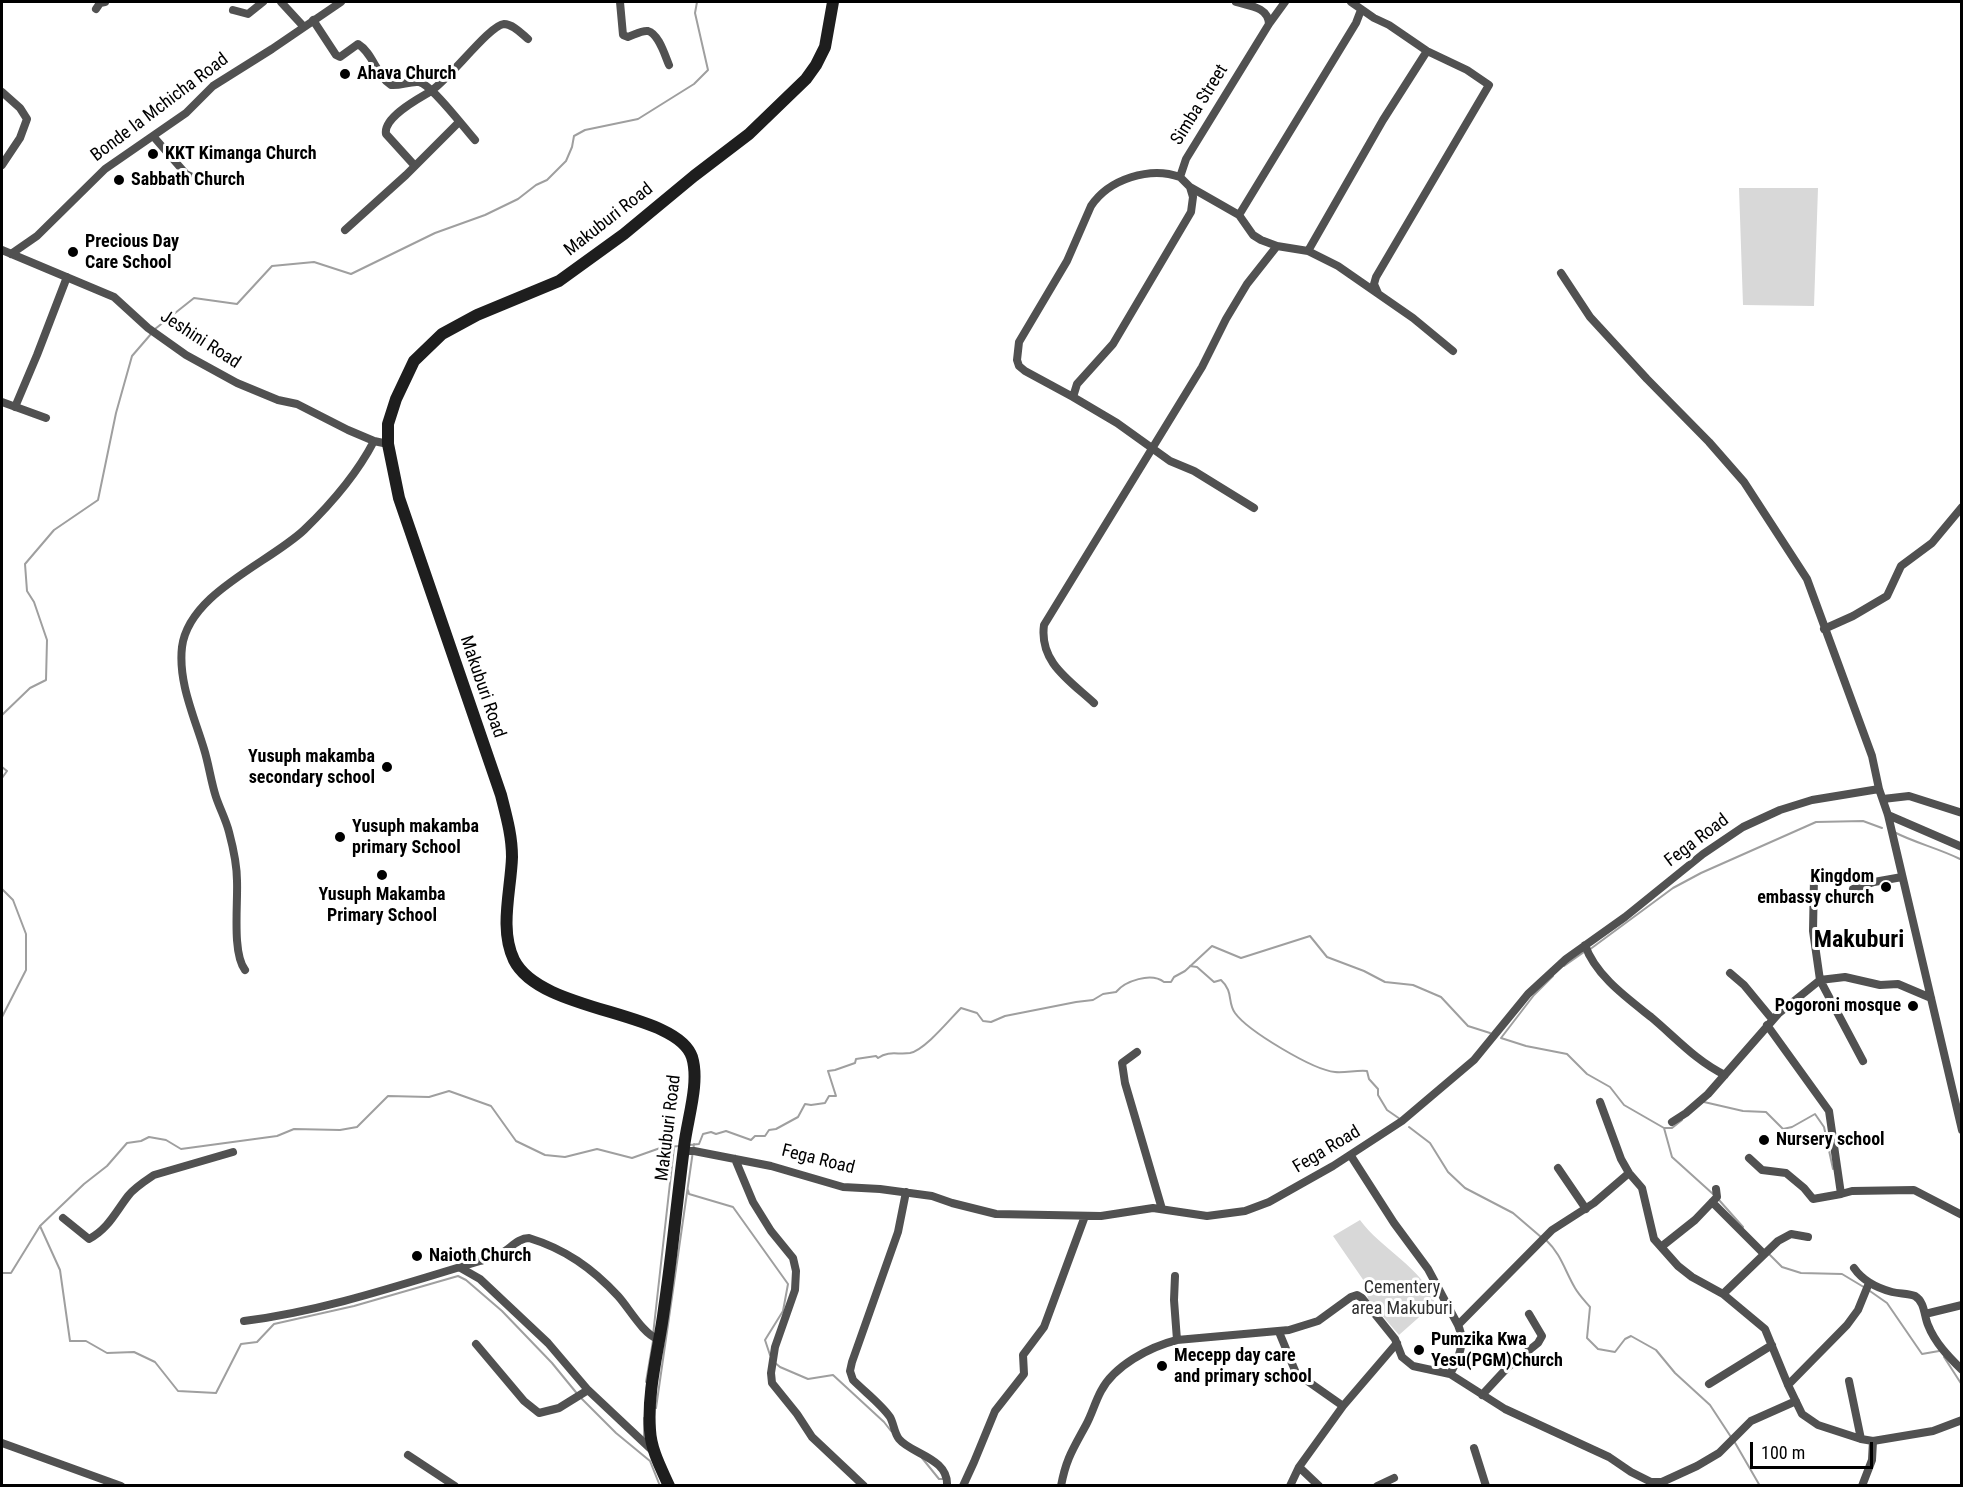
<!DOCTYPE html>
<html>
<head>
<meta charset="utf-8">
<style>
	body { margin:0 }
	#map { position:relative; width:1963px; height:1487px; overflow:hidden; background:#fff; font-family:"Roboto Condensed",sans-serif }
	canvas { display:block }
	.frame { position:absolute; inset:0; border:3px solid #000; pointer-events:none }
	.scale { position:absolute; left:1750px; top:1442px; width:123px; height:27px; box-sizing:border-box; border:3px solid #000; border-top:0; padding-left:8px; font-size:18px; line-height:21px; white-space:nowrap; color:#000; -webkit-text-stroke:4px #fff; paint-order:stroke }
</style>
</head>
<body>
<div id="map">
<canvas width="1963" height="1487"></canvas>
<div class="frame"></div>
<div class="scale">100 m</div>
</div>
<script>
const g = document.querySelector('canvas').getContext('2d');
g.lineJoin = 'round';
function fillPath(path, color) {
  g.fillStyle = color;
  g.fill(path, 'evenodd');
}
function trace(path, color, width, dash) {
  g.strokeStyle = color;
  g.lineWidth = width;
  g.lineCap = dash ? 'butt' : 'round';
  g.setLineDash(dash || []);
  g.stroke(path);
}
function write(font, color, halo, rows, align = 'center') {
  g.font = font + ' "Roboto Condensed",sans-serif';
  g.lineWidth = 6;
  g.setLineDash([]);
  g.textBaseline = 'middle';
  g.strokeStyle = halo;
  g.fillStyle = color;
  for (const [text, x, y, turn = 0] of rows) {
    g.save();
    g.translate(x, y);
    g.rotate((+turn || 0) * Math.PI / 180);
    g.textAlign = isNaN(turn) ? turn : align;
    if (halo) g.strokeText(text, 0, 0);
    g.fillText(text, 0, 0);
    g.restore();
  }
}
fillPath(new Path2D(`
	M 1739,188 L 1818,188 L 1814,306 L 1743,305 Z
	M 1360,1220 C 1381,1249 1423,1268 1435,1303 L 1399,1335 L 1368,1299 L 1364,1281 L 1333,1236 Z`), '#d8d8d8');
trace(new Path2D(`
	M 155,329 L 194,298 L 237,304 L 272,266 L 314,262 L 351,274 L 435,233 L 485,215 L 518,199 L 536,185 L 547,180 L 566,161 L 572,147 L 574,136 L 585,130 L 638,119 L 694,84 L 708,70 L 695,13 L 697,2
	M 2,715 L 30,688 L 46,680 L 47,640 L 34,602 L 27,591 L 25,564 L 54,530 L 98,500 L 116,413 L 132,356 L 151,334
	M 2,767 L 7,771 L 2,778
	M 1894,832 C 1915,843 1938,848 1960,859
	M 2,889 L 13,900 L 26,934 L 26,970 L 2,1017
	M 1589,950 L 1673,888 L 1701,873 L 1816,822 L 1863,821 L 1882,828
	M 1190,966 L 1197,967 L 1214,982 L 1221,980 C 1234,992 1227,1002 1235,1013 C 1248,1031 1313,1070 1335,1072 C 1346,1073 1356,1070 1367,1071 L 1369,1079 L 1378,1089 L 1378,1095 L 1387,1110 L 1400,1119
	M 1564,966 L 1584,952
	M 1553,976 L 1534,995 L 1501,1038 L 1526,1046 L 1567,1054 L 1587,1074 L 1610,1087 L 1624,1105 L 1664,1128 L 1672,1157 L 1713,1194
	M 1704,1102 L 1743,1111 L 1766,1112 L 1783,1129 L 1792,1127 L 1815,1114 L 1824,1127 L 1833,1169
	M 1409,1127 L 1430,1143 L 1448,1172 L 1465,1188 L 1513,1213 L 1541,1237
	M 1664,1128 L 1672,1128 L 1682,1120
	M 689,1145 L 699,1144 L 703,1134 L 711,1132 L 716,1134 L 726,1131 L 751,1140 L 755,1136 L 765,1136 L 769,1130 L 776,1129 L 798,1117 L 805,1104 L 811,1105 L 825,1103 L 829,1096 L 836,1096 L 828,1071 L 835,1070 L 855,1063 L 856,1059 L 876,1056 L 878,1058 C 889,1050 898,1055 910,1053 C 925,1050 950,1019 961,1008 L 977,1013 L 983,1021 L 991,1022 L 1005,1016 L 1076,1002 L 1093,1000 L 1103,994 L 1116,992 C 1125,981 1151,972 1164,982 L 1171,982 L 1174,977 L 1185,971 L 1212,946 L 1241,958 L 1310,936 L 1327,957 L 1364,971 L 1385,982 L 1413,985 L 1441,997 L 1468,1026 L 1490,1033
	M 688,1190 L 689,1194 L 733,1207 L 788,1284 L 783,1311 L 765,1340 L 770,1355
	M 1719,1200 L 1743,1227
	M 40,1226 L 60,1270 L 70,1341 L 86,1341 L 107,1353 L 134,1352 L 155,1362 L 178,1391 L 216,1393 L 241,1344 L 257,1342 L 274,1324 L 354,1306 L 458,1276 L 466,1280 L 502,1311 L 552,1363 L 579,1396 L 616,1433 L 650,1461 L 660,1486
	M 1546,1240 C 1561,1254 1565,1271 1575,1288 C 1579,1295 1585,1301 1590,1307 L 1587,1338 L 1598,1349 L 1615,1352 L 1625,1339 L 1631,1336 L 1656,1350 L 1675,1373 L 1710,1405 L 1731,1437
	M 1768,1253 L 1782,1267 L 1801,1273 L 1842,1274 L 1867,1289 L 1887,1303 L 1922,1354 L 1939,1351
	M 2,1273 L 11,1273 L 40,1226 L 84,1184 L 107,1166 L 127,1143 L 141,1141 L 149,1137 L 166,1140 L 181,1149 L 277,1136 L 294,1129 L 340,1130 L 357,1127 L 388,1096 L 429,1097 L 449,1091 L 491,1106 L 516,1141 L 545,1155 L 565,1157 L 597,1149 L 632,1158 L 663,1147 L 681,1146
	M 653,1335 L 674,1147
	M 1944,1357 L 1962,1385
	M 774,1362 L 780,1367 L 808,1379 L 833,1375 L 884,1422 L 891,1431
	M 646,1382 L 653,1341
	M 656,1408 L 694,1144
	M 644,1418 L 644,1439
	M 1734,1441 L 1760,1486
	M 922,1458 L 939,1479 L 943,1479`), '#9f9f9f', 2);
trace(new Path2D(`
	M 281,2 L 304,27
	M 620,2 L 623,35 L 628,37 C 634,35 642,30 648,31 C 659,34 665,56 669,65
	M 1236,2 C 1250,6 1268,7 1269,24 L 1186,159 L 1180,177 L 1190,187 L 1239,215 L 1253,235 L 1261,240 L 1277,246 L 1308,251 L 1338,266 L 1413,318 L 1453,351
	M 1351,2 L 1374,18 L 1389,25 L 1427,51 L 1467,70 L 1489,85 L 1376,277 L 1374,284 L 1378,293
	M 96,9 L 100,3 L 105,2
	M 233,10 L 248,14 L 263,2
	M 313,20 L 336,55 L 340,57 L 358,44 C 373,53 376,75 391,85 C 401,86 409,81 419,82 C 431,84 465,129 475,140
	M 1269,24 L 1285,2
	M 2,92 L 20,108 L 27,119 L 20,138 L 2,165
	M 153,136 L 186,174 L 201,181
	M 415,166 L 386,134 C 383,118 416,100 428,93 C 447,83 489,25 504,24 C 513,24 522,34 528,39
	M 1190,187 L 1193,197 L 1191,212 L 1113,344 L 1077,384 L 1073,397 L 1117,423 L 1170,461 L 1194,471 L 1254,508
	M 1239,215 L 1356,23 L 1361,10
	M 345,230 L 406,175 L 459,122
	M 2,250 L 114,297 L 148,328 L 186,355 L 237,383 L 278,400 L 297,404 L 348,430 L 374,441 L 388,444
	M 1308,251 L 1383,120 L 1427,51
	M 11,254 L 37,236 L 105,169 L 186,113 L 213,86 L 272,49 L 341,2
	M 1561,273 L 1590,317 L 1647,379 L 1709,442 L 1744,482 L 1807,579 L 1872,756 L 1879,789 L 1888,815 L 1962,1130
	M 1073,397 L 1025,371 L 1019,366 L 1017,360 L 1019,342 L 1067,261 L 1091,206 C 1109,179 1150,166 1180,177
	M 2,402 L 46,418
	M 15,407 L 37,355 L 67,277
	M 1824,629 L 1853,616 L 1887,596 L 1901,566 L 1932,543 L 1962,507
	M 1094,703 C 1069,680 1039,662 1044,625 L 1202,367 L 1226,319 L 1247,284 L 1277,246
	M 1883,799 L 1909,796 L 1962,813
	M 1888,815 L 1962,847
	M 1814,877 L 1813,931 L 1820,980 L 1863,1061
	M 1853,889 L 1874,882 L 1902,877
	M 1585,945 C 1595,975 1627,998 1651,1017 C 1675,1037 1696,1061 1725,1075
	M 245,970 C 232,953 238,904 237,881 C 237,865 233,847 229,832 C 226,820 220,809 216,797 C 211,782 209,765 204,749 C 194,716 178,682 182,647 C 189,593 269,563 304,530 C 331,504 357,474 374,441
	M 1730,973 L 1744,985 L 1772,1019
	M 1767,1025 L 1829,1111 L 1841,1194 L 1852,1191 L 1914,1190 L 1962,1215
	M 1137,1052 L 1122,1063 L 1125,1083 L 1162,1209
	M 1600,1102 L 1621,1159 L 1629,1173 L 1642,1188 L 1654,1239 L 1678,1266 L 1692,1277 L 1723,1294 L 1765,1329 L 1788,1385 L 1802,1414 L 1818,1425 L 1861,1439 L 1873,1441 L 1933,1431 L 1962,1420
	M 1672,1122 L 1686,1113 L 1708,1094 L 1778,1014 L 1820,980 L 1845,977 L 1880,985 L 1898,984 L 1931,998
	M 683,1151 L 694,1151 L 771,1166 L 843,1187 L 880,1189 L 932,1196 L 952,1203 L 996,1214 L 1101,1216 L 1153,1208 L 1207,1216 L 1245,1211 L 1269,1202 L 1333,1166 L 1402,1121 L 1474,1060 L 1528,994 L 1566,959 L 1625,917 L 1703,854 L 1743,827 L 1780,810 L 1812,800 L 1879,789
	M 1351,1156 L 1394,1223 L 1428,1269 L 1458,1325 C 1466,1342 1459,1358 1450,1374
	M 1749,1158 L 1762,1170 L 1786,1173 L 1804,1188 L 1813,1199 L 1841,1194
	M 735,1159 L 753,1202 L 771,1231 L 793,1258 L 796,1271 L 795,1290 L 775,1347 L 771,1373 L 772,1383 L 797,1414 L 812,1437 L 864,1486
	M 1558,1168 L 1586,1209
	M 906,1192 L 898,1232 L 852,1362 L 850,1371 L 853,1380 C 865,1392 881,1404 890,1417 C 894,1424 894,1433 899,1439 C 911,1454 949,1458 947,1486
	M 1712,1202 L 1764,1254
	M 63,1218 L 89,1239 C 108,1229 115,1213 128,1196 C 134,1188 145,1181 154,1175 L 233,1152
	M 1661,1247 L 1695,1220 L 1717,1197 L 1716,1189
	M 459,1267 L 480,1279 L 548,1343 L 588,1390 L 654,1452
	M 1854,1268 C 1863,1281 1877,1288 1892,1292 C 1900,1294 1908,1293 1915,1296 C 1925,1302 1924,1316 1928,1325 C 1935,1343 1949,1357 1962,1370
	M 1175,1276 L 1174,1300 L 1177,1340
	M 1723,1294 L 1778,1241 L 1791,1234 L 1808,1237
	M 1925,1314 L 1962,1305
	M 244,1321 C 324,1311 403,1284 480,1261 C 487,1259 495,1257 502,1253 C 511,1248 518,1238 529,1238 C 565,1249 592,1268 618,1296 C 629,1308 643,1334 658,1339
	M 1458,1325 L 1552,1230 L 1594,1203 L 1629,1173
	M 1279,1332 L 1296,1373 L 1343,1406
	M 476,1344 L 524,1401 L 539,1413 L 559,1408 L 588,1390
	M 1849,1381 L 1861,1439
	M 1709,1384 L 1772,1345
	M 1788,1385 L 1847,1325 L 1858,1310 L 1869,1283
	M 1482,1395 L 1507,1368 L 1538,1343 L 1542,1336 L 1529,1314
	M 2,1443 L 121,1486
	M 1474,1448 L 1486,1486
	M 408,1455 L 455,1486
	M 1299,1467 L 1319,1486
	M 963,1486 L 974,1462 L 995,1411 L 1024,1374 L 1023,1355 L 1044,1327 L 1085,1216
	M 1061,1486 C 1066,1459 1073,1449 1086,1425 C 1092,1414 1095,1402 1101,1391 C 1114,1366 1149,1347 1177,1340 L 1289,1330 L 1318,1321 L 1351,1297 L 1357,1295 L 1362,1298 L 1395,1339 L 1402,1357 L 1413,1366 L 1450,1374 L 1505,1409 L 1609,1457 L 1631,1472 L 1651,1482 L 1662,1482 L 1697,1466 L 1719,1453 L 1751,1421 L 1796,1401
	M 1290,1486 L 1299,1467 L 1343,1406 L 1397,1343
	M 1377,1486 L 1394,1478
	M 1862,1486 L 1872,1460 L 1873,1441`), '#515151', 8);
trace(new Path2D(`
	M 669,1486 C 661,1468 651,1450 650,1430 C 647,1390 659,1349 664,1309 C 672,1255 677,1201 684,1147 C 687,1120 700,1083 692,1057 C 676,1010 541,1014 514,960 C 499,929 511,890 512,857 C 512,835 506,815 501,795 L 399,498 L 388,444 L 388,424 L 396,399 L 414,361 L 442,334 L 477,315 L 559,281 L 624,234 L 694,176 L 749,134 L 806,79 L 816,65 L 825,47 L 833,2`), '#1e1e1e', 12);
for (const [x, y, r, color] of [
	[345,74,6,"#000"],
	[153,154,6,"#000"],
	[119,180,6,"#000"],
	[73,252,6,"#000"],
	[387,767,6,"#000"],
	[340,837,6,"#000"],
	[382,875,6,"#000"],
	[1886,887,6,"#000"],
	[1913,1006,6,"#000"],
	[1764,1140,6,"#000"],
	[417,1256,6,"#000"],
	[1419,1350,6,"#000"],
	[1162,1366,6,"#000"]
]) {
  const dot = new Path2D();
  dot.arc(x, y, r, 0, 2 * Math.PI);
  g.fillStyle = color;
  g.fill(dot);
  trace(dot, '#fff', 2);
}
write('bold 18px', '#000', '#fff', [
	["Ahava Church",357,74],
	["KKT Kimanga Church",165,154],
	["Sabbath Church",131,180],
	["Precious Day",85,242],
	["Care School",85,263],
	["Yusuph makamba",375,757,"right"],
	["secondary school",375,778,"right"],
	["Yusuph makamba",352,827],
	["primary School",352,848],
	["Kingdom",1874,877,"right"],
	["embassy church",1874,898,"right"],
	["Yusuph Makamba",382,895,"center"],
	["Primary School",382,916,"center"],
	["Pogoroni mosque",1901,1006,"right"],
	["Nursery school",1776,1140],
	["Naioth Church",429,1256],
	["Pumzika Kwa",1431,1340],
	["Yesu(PGM)Church",1431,1361],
	["Mecepp day care",1174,1356],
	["and primary school",1174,1377]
], 'left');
write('18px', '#000', '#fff', [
	["Simba Street",1200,105,-58],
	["Bonde la Mchicha Road",160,108,-37],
	["Makuburi Road",609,220,-38],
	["Jeshini Road",200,340,33],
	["Makuburi Road",482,687,71],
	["Fega Road",1697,841,-37],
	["Makuburi Road",669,1128,-83],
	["Fega Road",1327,1150,-31],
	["Fega Road",818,1160,14]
]);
write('18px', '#2f2f2f', '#fff', [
	["Cementery",1402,1288],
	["area Makuburi",1402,1309]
]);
write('bold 24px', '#000', '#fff', [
	["Makuburi",1859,941]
]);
</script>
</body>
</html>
